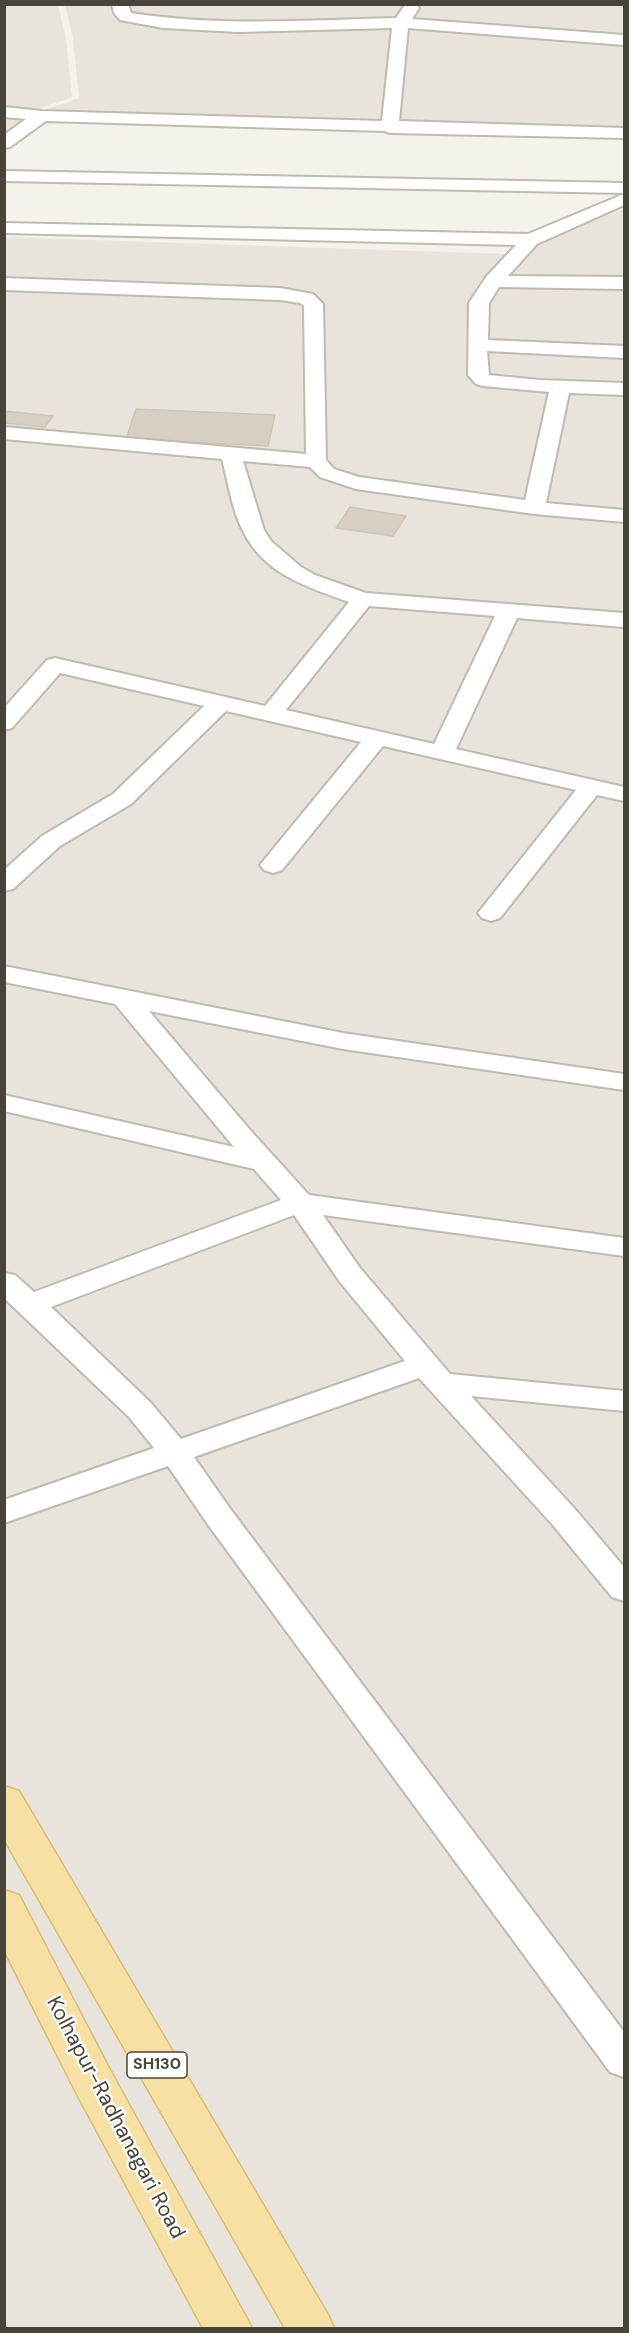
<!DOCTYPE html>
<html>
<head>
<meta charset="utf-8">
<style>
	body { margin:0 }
	#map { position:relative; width:629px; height:2333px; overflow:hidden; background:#f5f2ec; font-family:"DM Sans",sans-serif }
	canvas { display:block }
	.frame { position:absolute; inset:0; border:6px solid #49443a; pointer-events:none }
</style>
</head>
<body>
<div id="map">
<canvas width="629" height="2333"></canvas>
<div class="frame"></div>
</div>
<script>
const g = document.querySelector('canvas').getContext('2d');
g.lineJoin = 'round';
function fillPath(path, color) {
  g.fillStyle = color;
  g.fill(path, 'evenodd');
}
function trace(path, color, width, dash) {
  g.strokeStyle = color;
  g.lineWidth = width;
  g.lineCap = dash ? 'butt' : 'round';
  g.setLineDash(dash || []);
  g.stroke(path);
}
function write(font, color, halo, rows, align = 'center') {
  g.font = font + ' "DM Sans",sans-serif';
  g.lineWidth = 4.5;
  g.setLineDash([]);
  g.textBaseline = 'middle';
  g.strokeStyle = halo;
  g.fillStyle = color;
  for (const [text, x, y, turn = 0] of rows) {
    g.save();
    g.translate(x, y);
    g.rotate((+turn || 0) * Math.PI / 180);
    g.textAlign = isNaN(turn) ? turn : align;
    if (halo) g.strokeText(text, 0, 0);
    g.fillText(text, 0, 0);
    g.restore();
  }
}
fillPath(new Path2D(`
	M 5,5 L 58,5 L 66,39 L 72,97 L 33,111 L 5,134 Z
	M 65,5 L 624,5 L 624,136 L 345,128 L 39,112 L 79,98 L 73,39 Z
	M 624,206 L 624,2328 L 5,2328 L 5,237 L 505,254 Z`), '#e8e4db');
const building = new Path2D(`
	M 136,409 L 275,415 L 268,446 L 126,439 Z
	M 4,411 L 53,416 L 45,427 L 4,423 Z
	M 350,507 L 406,516 L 393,536 L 336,528 Z`);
fillPath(building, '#d6cfc2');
trace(building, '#d0c6b6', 1.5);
const minor = new Path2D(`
	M 112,4 L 128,4 L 131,13 C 219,27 308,20 396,18 L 405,5 L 416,4 L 419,8 L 412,19 L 624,35 L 624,45 L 408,28 L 399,121 L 624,128 L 624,138 L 390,133 L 384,131 L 46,121 L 10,147 L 4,148 L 4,135 L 26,119 L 4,117 L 4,107 L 42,111 L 382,121 L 392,28 L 238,32 L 163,28 L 120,20 L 114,13 Z
	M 4,171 L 624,183 L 624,193 L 4,181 Z
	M 624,194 L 624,205 L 537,244 L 508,276 L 624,277 L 624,289 L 499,287 L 489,303 L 488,340 L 624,346 L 624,358 L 487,351 L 489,375 L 540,380 L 624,383 L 624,395 L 569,393 L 546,503 L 624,510 L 624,522 L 534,514 L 356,489 L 320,477 L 310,467 L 243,461 L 264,530 L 271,541 L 301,567 L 315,575 L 366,593 L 624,613 L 624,627 L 517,618 L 456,749 L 624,787 L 624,801 L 597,795 L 500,918 L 491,921 L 482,918 L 478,913 L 576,790 L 383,746 L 282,870 L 273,873 L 264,870 L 260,865 L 361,742 L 226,711 L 131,804 L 60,846 L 13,889 L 4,891 L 4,870 L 42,836 L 113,794 L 204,706 L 60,673 L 12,728 L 4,730 L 4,708 L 47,660 L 55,658 L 265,706 L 349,602 C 307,587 264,574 243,531 C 232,510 228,482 222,459 L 4,439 L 4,427 L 306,454 L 304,306 L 300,303 L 280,300 L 4,290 L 4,278 L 280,288 L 313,294 L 323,304 L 326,460 L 334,469 L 359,477 L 525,500 L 549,392 L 483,386 L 476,384 L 468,375 L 469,303 L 486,277 L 516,245 L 4,233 L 4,223 L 528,234 ZM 369,606 L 495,616 L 434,744 L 286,710 Z
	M 4,966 L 343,1033 L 624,1074 L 624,1090 L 343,1049 L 149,1011 L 250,1130 L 309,1195 L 624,1238 L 624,1256 L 323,1215 L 360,1268 L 450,1374 L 624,1391 L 624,1411 L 471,1396 L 574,1508 L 624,1567 L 624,1601 L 612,1597 L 552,1524 L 419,1378 L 194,1457 L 231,1510 L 624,2032 L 624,2077 L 610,2072 L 209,1526 L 168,1466 L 4,1523 L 4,1500 L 154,1448 L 129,1417 L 4,1298 L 4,1273 L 15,1275 L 34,1292 L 281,1200 L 254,1169 L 4,1111 L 4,1095 L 234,1147 L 115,1004 L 4,982 ZM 294,1215 L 340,1282 L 405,1361 L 181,1439 L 151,1403 L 51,1307 Z`);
const primary = new Path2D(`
	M 4,1786 L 19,1791 L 327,2313 L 334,2328 L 285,2328 L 4,1839 Z
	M 4,1890 L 19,1895 L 110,2070 L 252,2328 L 203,2328 L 78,2096 L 4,1950 Z`);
trace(minor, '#c0baaf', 4);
trace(primary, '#dcbe74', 3);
fillPath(minor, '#fff');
fillPath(primary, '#f7e0a3');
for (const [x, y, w] of [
	[157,2065,60]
]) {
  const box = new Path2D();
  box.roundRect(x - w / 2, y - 13, w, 26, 4.5);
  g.fillStyle = '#fff';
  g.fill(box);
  trace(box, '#49443a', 1.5);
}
write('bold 16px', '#49443a', null, [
	["SH130",157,2065]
]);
write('21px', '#49443a', '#fff', [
	["Kolhapur-Radhanagari Road",115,2118,62]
]);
</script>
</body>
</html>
